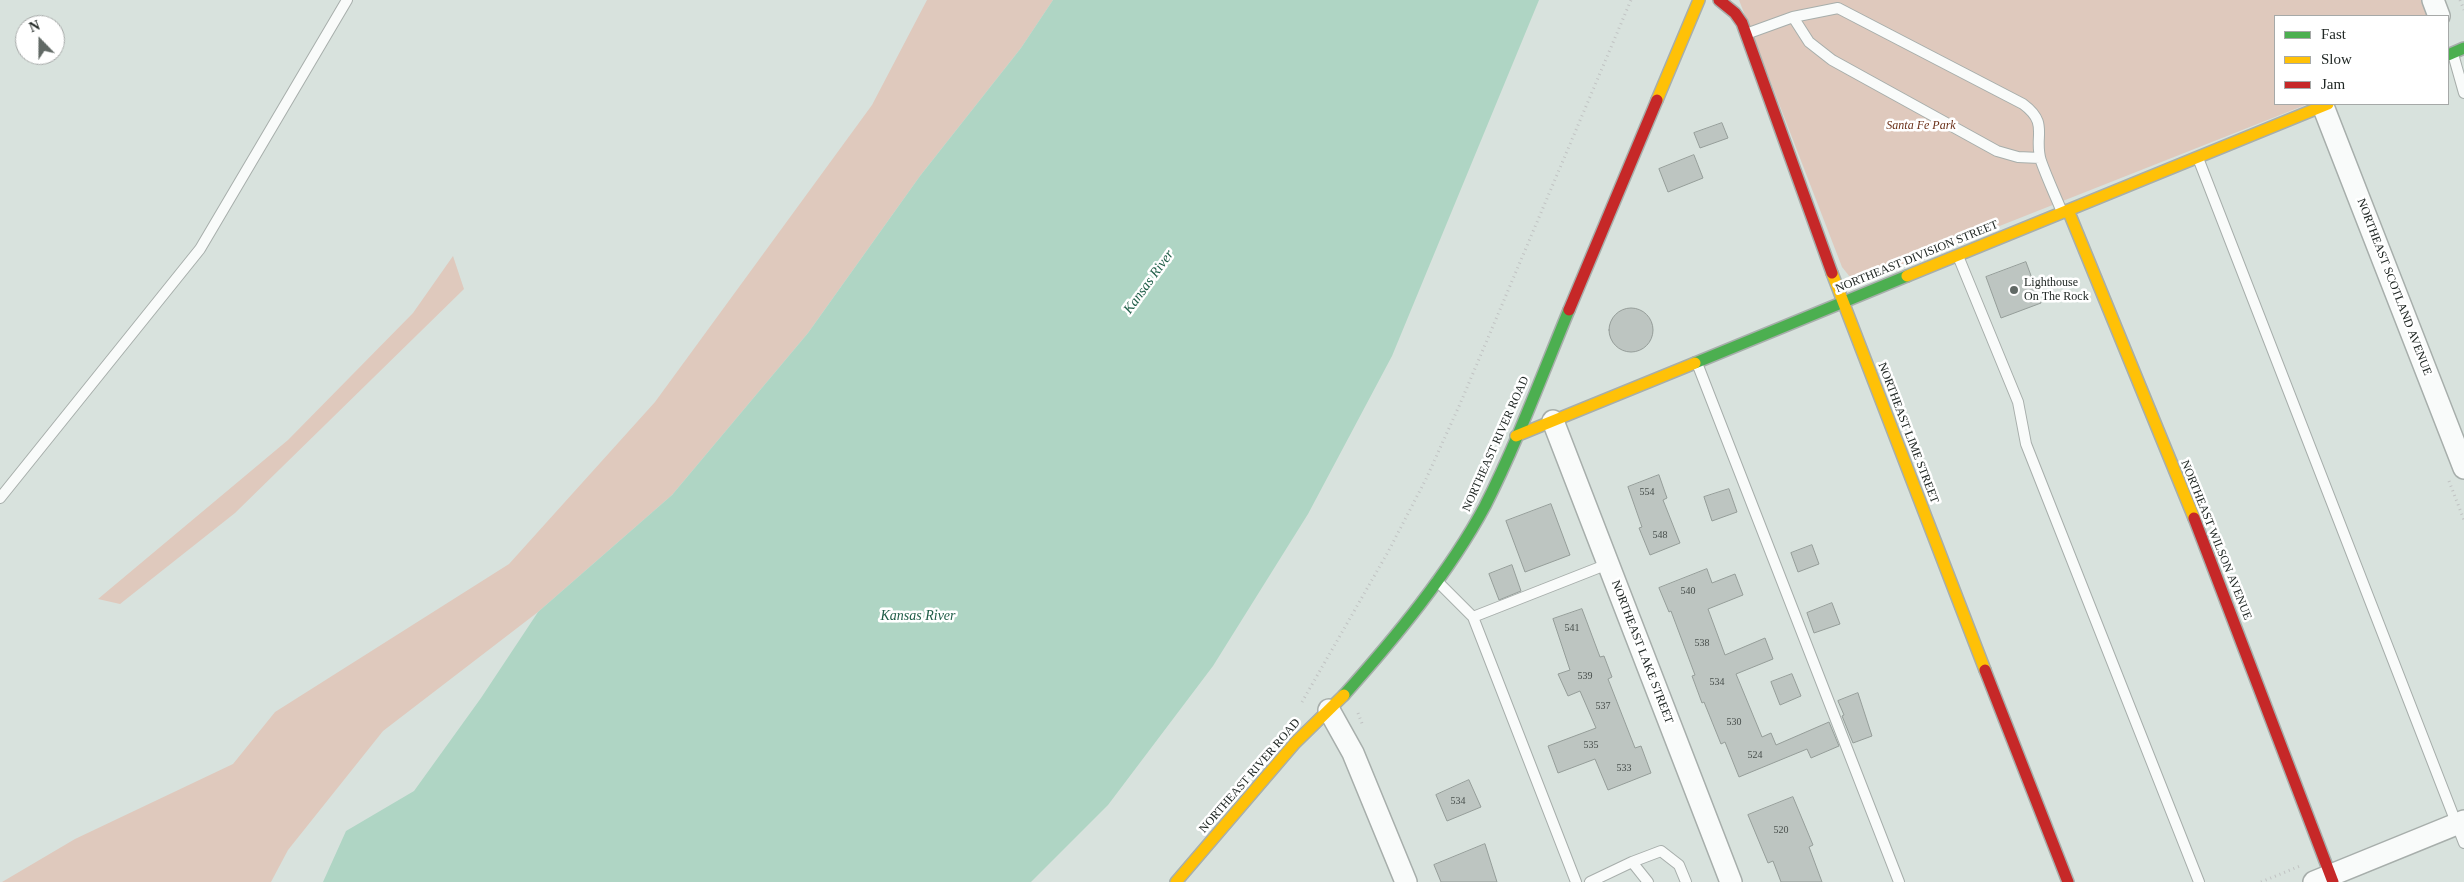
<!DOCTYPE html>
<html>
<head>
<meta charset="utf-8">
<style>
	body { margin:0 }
	#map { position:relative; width:2464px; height:882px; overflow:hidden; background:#d8e2dd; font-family:"Times New Roman",serif }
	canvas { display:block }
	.legend { position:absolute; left:2274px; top:15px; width:175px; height:90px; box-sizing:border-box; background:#fff; border:1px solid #a6a9a8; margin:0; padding:6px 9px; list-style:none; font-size:15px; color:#212825 }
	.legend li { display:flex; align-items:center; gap:10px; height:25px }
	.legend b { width:25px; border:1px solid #a6a9a8 }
	.north { position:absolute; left:15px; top:15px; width:50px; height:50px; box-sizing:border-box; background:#fff; border:1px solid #a6a9a8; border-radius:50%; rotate:338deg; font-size:14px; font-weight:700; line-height:20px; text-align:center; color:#212825 }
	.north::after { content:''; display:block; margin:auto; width:18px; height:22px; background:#616965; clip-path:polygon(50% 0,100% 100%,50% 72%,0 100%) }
</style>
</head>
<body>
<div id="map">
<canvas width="2464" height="882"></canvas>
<ul class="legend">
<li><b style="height:6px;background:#4caf50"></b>Fast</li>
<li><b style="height:6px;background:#ffc107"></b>Slow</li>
<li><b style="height:6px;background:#c62828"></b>Jam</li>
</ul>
<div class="north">N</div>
</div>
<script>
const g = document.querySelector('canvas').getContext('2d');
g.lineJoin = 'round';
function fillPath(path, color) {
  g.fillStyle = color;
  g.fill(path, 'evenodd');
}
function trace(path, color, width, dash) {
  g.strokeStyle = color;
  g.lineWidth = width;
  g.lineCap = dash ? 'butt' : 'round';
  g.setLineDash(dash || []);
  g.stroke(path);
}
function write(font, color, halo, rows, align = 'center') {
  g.font = font + ' "Times New Roman",serif';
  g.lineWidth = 5;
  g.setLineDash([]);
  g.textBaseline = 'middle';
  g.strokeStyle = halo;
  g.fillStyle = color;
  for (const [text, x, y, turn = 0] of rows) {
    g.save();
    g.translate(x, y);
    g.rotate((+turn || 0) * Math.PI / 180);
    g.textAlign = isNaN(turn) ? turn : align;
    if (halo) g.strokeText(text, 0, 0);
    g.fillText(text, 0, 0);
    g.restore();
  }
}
fillPath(new Path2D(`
	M 927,0 L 1053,0 L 1021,48 L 920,176 L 808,333 L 672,495 L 538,612 L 383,731 L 288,850 L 271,882 L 2,882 L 75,839 L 233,764 L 275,712 L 509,564 L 655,402 L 872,105 Z
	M 1739,0 L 2422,0 L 2428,16 L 2275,16 L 2275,104 L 2308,104 L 1858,282 L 1850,277 L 1842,267 Z
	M 453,256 L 464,289 L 235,513 L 120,604 L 98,599 L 288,440 L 413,313 Z`), '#dfc9bd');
fillPath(new Path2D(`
	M 1053,0 L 1539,0 L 1392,356 L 1308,514 L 1213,666 L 1108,805 L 1031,882 L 323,882 L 346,831 L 414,791 L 481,698 L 538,612 L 672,495 L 808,333 L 920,176 L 1021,48 Z`), '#afd5c4');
const building = new Path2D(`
	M 1722,123 L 1728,138 L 1700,148 L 1694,133 Z
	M 1694,155 L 1703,178 L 1668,192 L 1659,169 Z
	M 2026,262 L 2041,303 L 2001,318 L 1986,277 Z
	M1609 330a22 22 0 1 1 44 0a22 22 0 1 1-44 0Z
	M 1659,475 L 1667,498 L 1663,500 L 1680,543 L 1650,555 L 1639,528 L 1642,527 L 1628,487 Z
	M 1729,489 L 1737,512 L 1712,521 L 1704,497 Z
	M 1551,504 L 1570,555 L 1525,572 L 1506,521 Z
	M 1812,545 L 1819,564 L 1798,572 L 1791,553 Z
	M 1512,565 L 1521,591 L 1499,600 L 1489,574 Z
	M 1707,569 L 1712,583 L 1735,574 L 1743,595 L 1708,609 L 1725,655 L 1765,638 L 1773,659 L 1736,674 L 1762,737 L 1771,733 L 1776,745 L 1829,722 L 1839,746 L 1811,758 L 1807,749 L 1739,777 L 1725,742 L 1721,744 L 1704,702 L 1702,703 L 1692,676 L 1695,675 L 1671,611 L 1669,612 L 1659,588 Z
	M 1832,603 L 1840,624 L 1814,633 L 1807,613 Z
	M 1582,609 L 1600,657 L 1604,656 L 1612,677 L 1608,679 L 1635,748 L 1641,746 L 1651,773 L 1608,790 L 1595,759 L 1558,773 L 1548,746 L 1596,728 L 1580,691 L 1568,696 L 1558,674 L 1570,670 L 1553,619 Z
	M 1792,674 L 1801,696 L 1780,705 L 1771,682 Z
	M 1858,693 L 1872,736 L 1853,743 L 1842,716 L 1844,715 L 1838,701 Z
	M 1469,780 L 1481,807 L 1447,821 L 1436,795 Z
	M 1793,797 L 1813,845 L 1809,847 L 1822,882 L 1781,882 L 1773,861 L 1768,863 L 1748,815 Z
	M 1485,844 L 1497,882 L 1441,882 L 1434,865 Z`);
fillPath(building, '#bdc5c1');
trace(building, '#959d99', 1);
const lane = new Path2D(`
	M 1793,17 L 1809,42 L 1832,60 L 1997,151 L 2018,157 L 2040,158
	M 1746,34 L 1793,17 L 1838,8 L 2023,104 C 2050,124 2033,136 2041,161 C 2047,178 2055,195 2062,212
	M 2453,54 L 2464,93
	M 2198,158 L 2464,843
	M 1958,256 L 2018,402 L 2026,444 L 2199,882
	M 1697,363 L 1899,882
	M 0,498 L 200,249 L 347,0
	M 1437,581 L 1473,617 L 1576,882
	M 1473,617 L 1608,564
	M 1632,862 L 1661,851 L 1679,865 L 1686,882
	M 1590,882 L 1632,862 L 1648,882`);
const street = new Path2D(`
	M 2433,0 L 2439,16
	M 2323,106 L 2464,468
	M 1553,421 L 1731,882
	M 1329,710 L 1353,753 L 1406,882
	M 2314,882 L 2464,821`);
const fast = new Path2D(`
	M 2448,55 L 2464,48
	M 1695,363 L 1907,276
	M 1344,695 C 1395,638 1449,573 1485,506 C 1517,443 1542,375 1569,310`);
const slow = new Path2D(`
	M 1657,100 L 1699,0
	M 2068,210 L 2194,518
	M 1832,273 L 1985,670
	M 1907,276 L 2328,104
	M 1516,436 L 1695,363
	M 1176,882 L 1295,743 L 1344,695`);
const jam = new Path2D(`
	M 1719,0 L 1735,13 L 1742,23 L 1832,273
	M 1569,310 L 1657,100
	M 2194,518 L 2333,882
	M 1985,670 L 2068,882`);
trace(lane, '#a7aeab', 12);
trace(street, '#a7aeab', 24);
trace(fast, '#a7aeab', 14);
trace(slow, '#a7aeab', 14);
trace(jam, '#a7aeab', 14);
trace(new Path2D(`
	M 2460,0 L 2464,10
	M 2449,481 L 2464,520
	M 1302,702 L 1388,552 L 1426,479 L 1460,404 L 1631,0
	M 1358,713 L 1363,726
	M 2261,882 L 2300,866`), '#c1c3c3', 3, [1, 4]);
trace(lane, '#f9fbfa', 10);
trace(street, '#f9fbfa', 21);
trace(fast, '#4caf50', 11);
trace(slow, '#ffc107', 11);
trace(jam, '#c62828', 11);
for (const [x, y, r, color] of [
	[2014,290,5,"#616965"]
]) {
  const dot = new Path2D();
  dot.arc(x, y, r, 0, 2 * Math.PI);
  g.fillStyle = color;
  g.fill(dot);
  trace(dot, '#fff', 2);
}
write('10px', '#484f4c', null, [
	["554",1647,492],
	["548",1660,535],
	["540",1688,591],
	["541",1572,628],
	["538",1702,643],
	["539",1585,676],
	["534",1717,682],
	["537",1603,706],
	["530",1734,722],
	["535",1591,745],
	["524",1755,755],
	["533",1624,768],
	["534",1458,801],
	["520",1781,830]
]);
write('italic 12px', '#6a2f17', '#fff', [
	["Santa Fe Park",1921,126]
]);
write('12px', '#212825', '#fff', [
	["NORTHEAST DIVISION STREET",1917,257,-22],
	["NORTHEAST SCOTLAND AVENUE",2394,287,69],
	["NORTHEAST LIME STREET",1908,433,69],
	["NORTHEAST RIVER ROAD",1496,444,-66],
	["NORTHEAST WILSON AVENUE",2216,540,68],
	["NORTHEAST LAKE STREET",1642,652,69],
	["NORTHEAST RIVER ROAD",1250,776,-49]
]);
write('12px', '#212825', '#fff', [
	["Lighthouse",2024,283],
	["On The Rock",2024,297]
], 'left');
write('italic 14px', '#1f5d47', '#fff', [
	["Kansas River",1149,282,-54],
	["Kansas River",918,616]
]);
</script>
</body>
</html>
